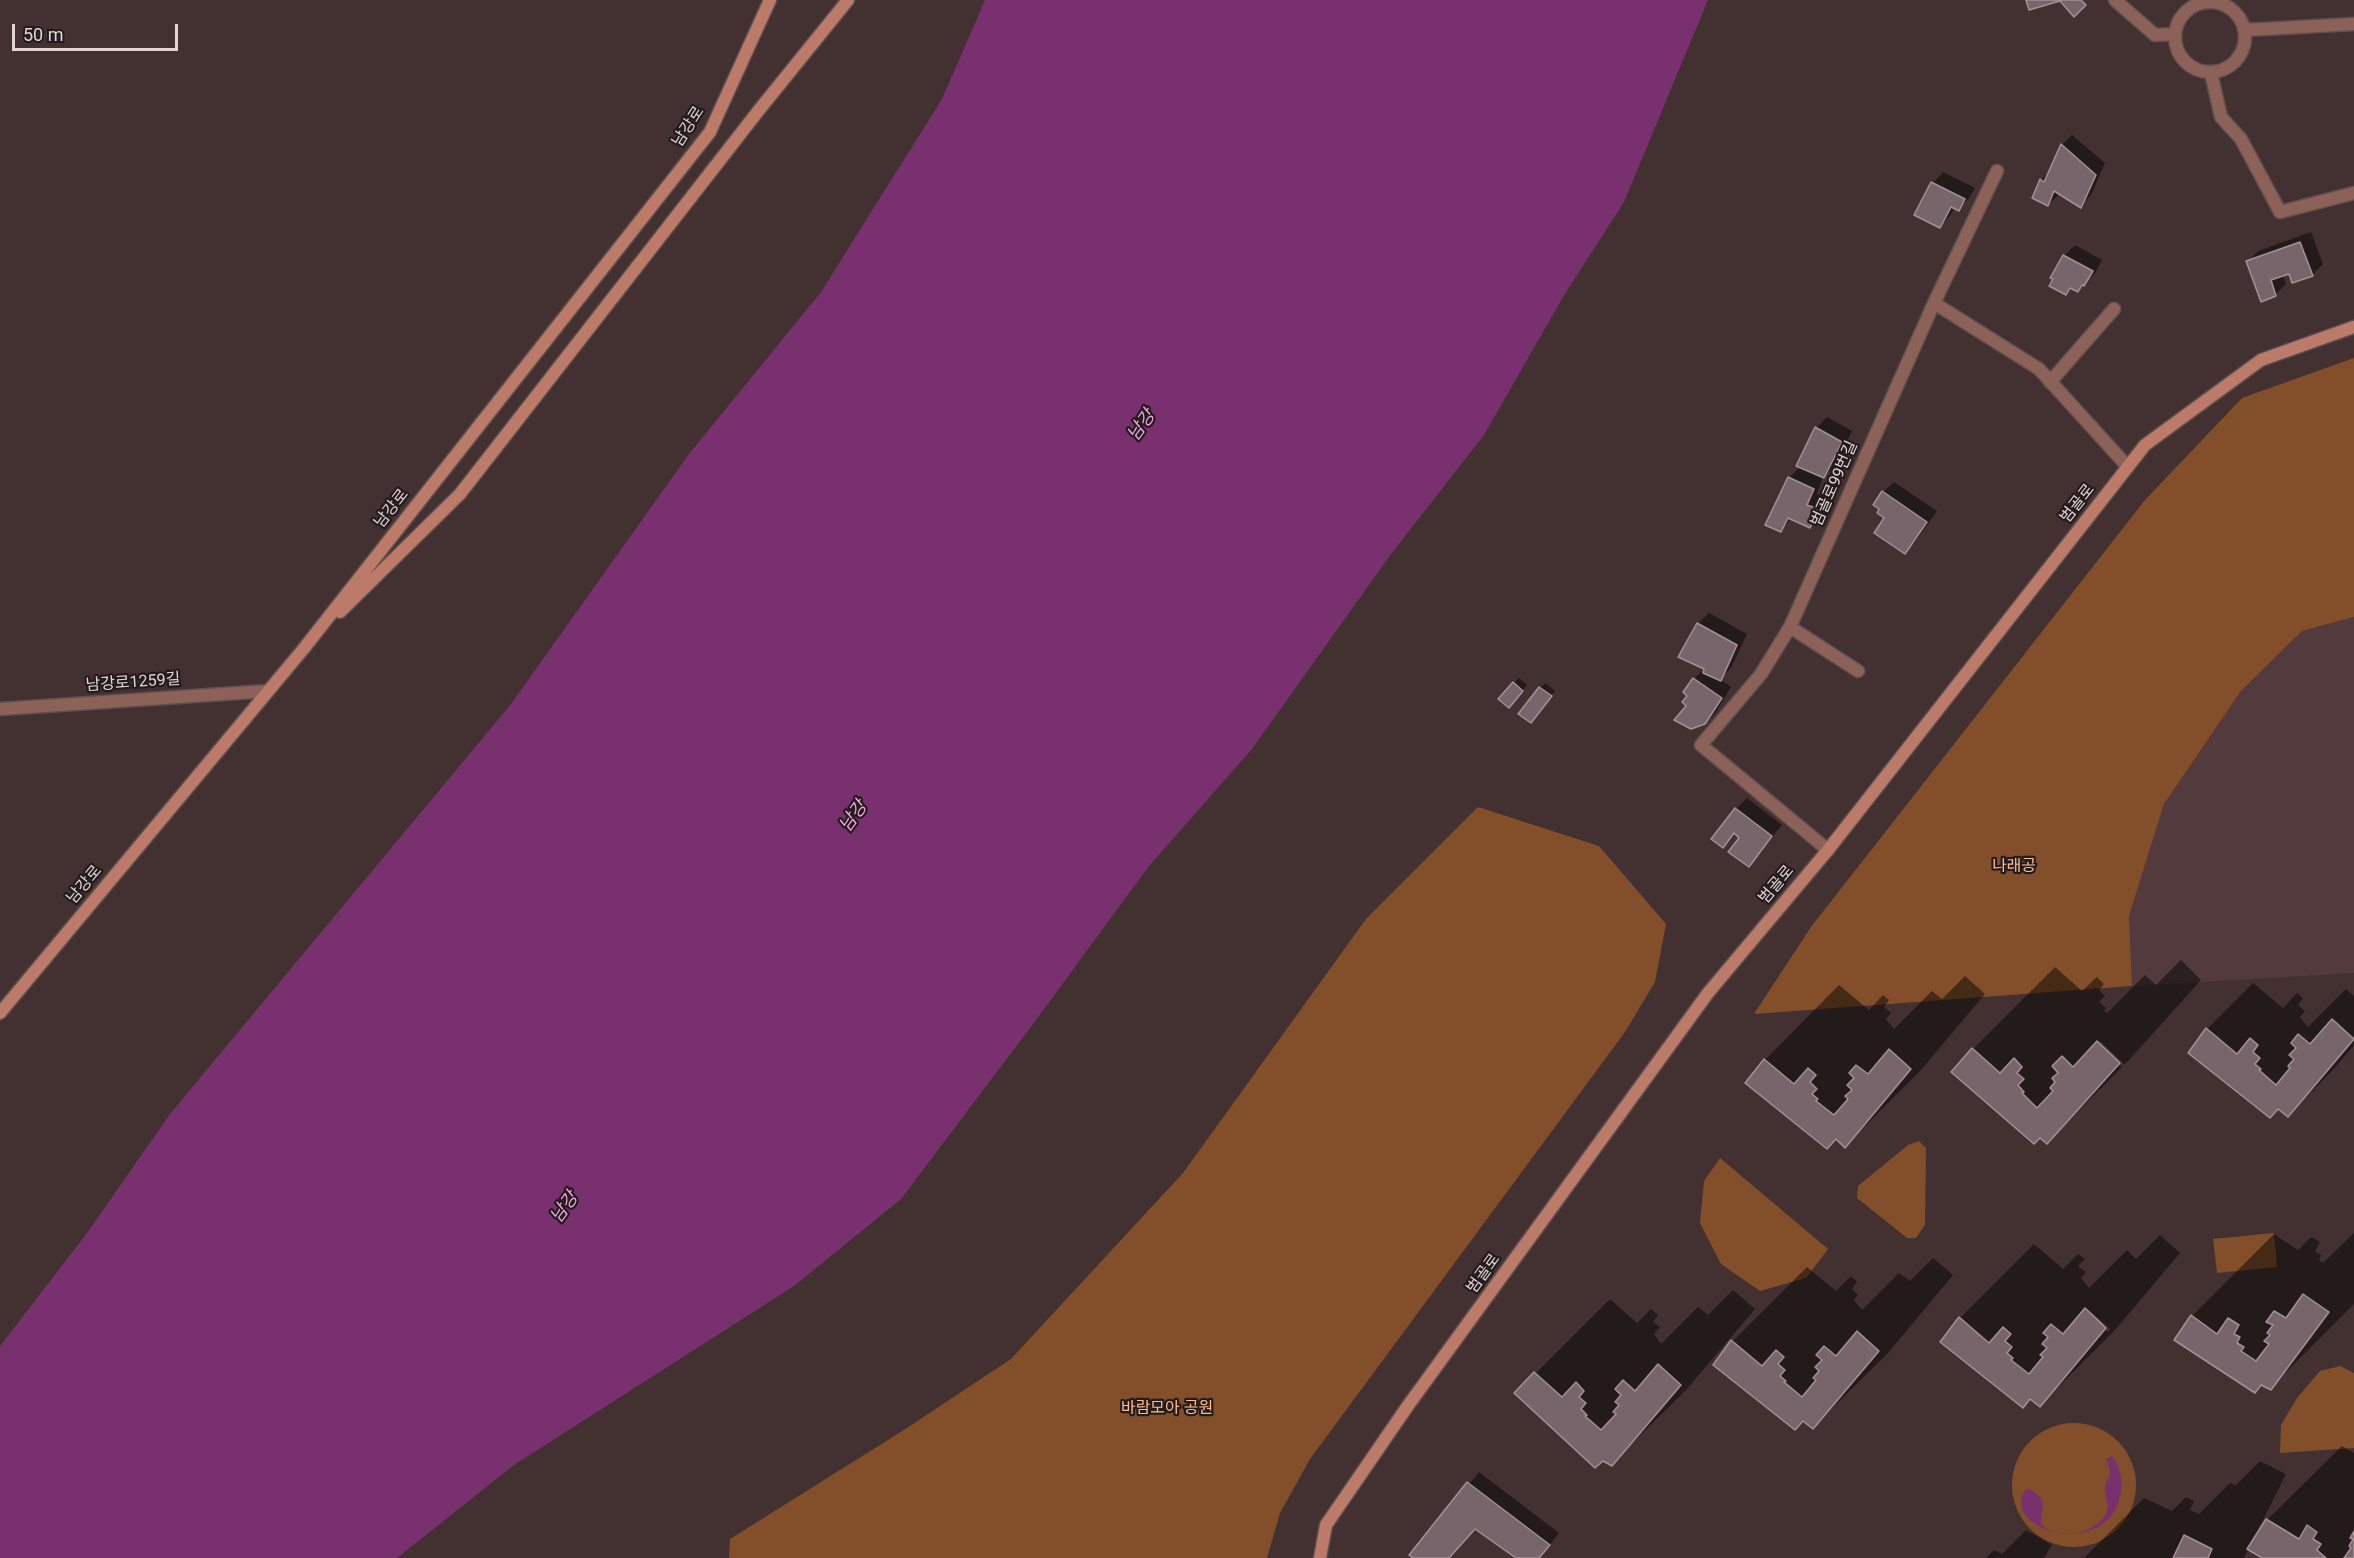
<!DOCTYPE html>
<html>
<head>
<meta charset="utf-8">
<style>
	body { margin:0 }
	#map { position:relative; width:2354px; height:1558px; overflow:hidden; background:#433132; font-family:Roboto,sans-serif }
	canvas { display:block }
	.scale { position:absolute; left:12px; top:24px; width:166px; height:27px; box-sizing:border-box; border:3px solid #e1d5d5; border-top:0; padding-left:8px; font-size:18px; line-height:21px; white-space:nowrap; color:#e1d5d5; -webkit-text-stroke:4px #231b1c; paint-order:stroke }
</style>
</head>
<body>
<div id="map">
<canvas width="2354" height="1558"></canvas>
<div class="scale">50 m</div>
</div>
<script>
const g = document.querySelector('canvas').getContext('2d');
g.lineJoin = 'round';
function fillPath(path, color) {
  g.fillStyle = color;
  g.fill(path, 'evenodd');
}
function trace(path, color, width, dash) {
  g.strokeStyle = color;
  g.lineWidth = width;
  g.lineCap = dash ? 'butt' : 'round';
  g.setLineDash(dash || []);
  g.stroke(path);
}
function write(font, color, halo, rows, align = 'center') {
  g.font = font + ' Roboto,"Noto Sans KR",sans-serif';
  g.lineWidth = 4.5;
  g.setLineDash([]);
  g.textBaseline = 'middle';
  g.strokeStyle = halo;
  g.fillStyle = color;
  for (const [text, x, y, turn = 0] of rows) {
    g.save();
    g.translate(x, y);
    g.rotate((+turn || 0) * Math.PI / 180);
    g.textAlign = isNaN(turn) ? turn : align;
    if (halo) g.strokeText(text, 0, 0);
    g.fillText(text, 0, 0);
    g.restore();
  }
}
fillPath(new Path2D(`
	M 2354,617 L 2354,973 L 2132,986 L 2129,916 L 2164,804 L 2241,691 L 2302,631 Z`), '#533a3c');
fillPath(new Path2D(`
	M 2354,358 L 2354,617 L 2302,631 L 2241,691 L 2164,804 L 2129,916 L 2132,986 L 1754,1014 L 1811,927 L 2145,500 L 2242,398 Z
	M 1478,807 L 1599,846 L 1666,924 L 1655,982 L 1625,1032 L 1310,1459 L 1280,1513 L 1267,1558 L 729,1558 L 730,1539 L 907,1428 L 1011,1359 L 1183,1173 L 1366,919 Z
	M 1919,1141 L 1926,1148 L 1925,1225 L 1916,1238 L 1907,1238 L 1857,1198 L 1858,1186 L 1908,1145 Z
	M 1720,1158 L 1828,1249 L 1806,1278 L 1760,1291 L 1721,1264 L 1700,1223 L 1704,1181 Z
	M 2274,1233 L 2277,1267 L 2217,1273 L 2213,1239 Z
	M 2340,1366 L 2354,1373 L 2354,1448 L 2280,1453 L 2281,1425 L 2297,1398 L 2320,1371 Z
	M2012 1485a62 62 0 1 1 124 0a62 62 0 1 1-124 0Z`), '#824f2a');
fillPath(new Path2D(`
	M 985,0 L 1708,0 L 1624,202 L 1563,297 L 1484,435 L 1391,554 L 1252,749 L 1149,866 L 1036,1020 L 901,1199 L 794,1286 L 514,1465 L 397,1558 L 0,1558 L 0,1346 L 87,1233 L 170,1114 L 511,704 L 689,454 L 821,292 L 942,99 Z
	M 2112,1456 C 2121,1467 2123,1482 2120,1496 C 2108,1558 2001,1534 2025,1490 L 2030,1489 C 2049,1501 2041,1505 2041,1524 C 2057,1541 2095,1535 2106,1513 C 2110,1505 2106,1499 2105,1491 C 2104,1484 2109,1479 2110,1472 C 2110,1468 2107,1463 2106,1459 Z`), '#78306e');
fillPath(new Path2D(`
	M 2072,135 L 2105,163 L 2091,195 L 2080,206 L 2060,193 L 2048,205 L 2041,180 L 2051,170 L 2062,145 Z
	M 1943,172 L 1975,188 L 1969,198 L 1958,209 L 1955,207 L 1950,216 L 1939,226 L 1916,214 L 1933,183 Z
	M 2311,232 L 2323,264 L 2312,275 L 2290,272 L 2283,274 L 2286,284 L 2275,295 L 2248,261 L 2258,251 Z
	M 2075,245 L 2102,260 L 2095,273 L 2077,290 L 2072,287 L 2066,293 L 2064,256 Z
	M 1827,417 L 1852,431 L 1835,466 L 1823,477 L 1817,494 L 1828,499 L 1821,515 L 1810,526 L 1792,518 L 1781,530 L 1767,524 L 1790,477 L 1801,466 L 1816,428 ZM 1820,502 L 1823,503 L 1818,515 L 1814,515 Z
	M 1894,482 L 1937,511 L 1915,542 L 1904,552 L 1886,518 L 1883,492 Z
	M 1709,613 L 1747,634 L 1731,668 L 1720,679 L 1731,687 L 1716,712 L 1705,723 L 1688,705 L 1694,679 L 1705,668 L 1698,624 Z
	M 1519,678 L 1527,685 L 1514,701 L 1514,683 Z
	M 1545,683 L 1555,691 L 1535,716 L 1520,713 Z
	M 1747,798 L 1782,825 L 1749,865 L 1741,837 L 1735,833 L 1722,846 L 1736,809 Z
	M 2181,960 L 2201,980 L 2129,1060 L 2122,1066 L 2124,1064 L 2101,1042 L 2098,1045 L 2122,1067 L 2047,1142 L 1973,1049 L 2055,967 L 2082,991 L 2097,977 L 2104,984 L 2099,990 L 2105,996 L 2099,1002 L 2106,1008 L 2104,1010 L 2107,1013 L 2145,975 L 2156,985 Z
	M 1965,976 L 1985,994 L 1920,1071 L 1845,1146 L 1765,1060 L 1839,985 L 1869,1010 L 1883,995 L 1889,1000 L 1884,1007 L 1891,1013 L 1886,1019 L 1894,1029 L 1932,991 L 1942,999 Z
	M 2253,983 L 2283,1008 L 2297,993 L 2303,998 L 2298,1005 L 2305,1011 L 2300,1017 L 2308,1027 L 2346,989 L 2354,996 L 2354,1045 L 2334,1069 L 2288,1115 L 2207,1029 Z
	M 2354,1233 L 2354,1304 L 2270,1388 L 2262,1384 L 2255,1392 L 2192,1316 L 2274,1234 L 2298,1250 L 2311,1237 L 2320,1242 L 2315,1251 L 2321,1255 L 2319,1260 L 2323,1263 Z
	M 2160,1235 L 2180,1253 L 2115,1330 L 2040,1405 L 1960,1318 L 2034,1244 L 2063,1269 L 2078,1254 L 2085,1259 L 2078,1266 L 2086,1272 L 2081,1278 L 2089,1288 L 2127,1250 L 2136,1259 ZM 2090,1311 L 2110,1329 L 2108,1332 L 2087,1313 Z
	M 1933,1258 L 1953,1275 L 1888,1353 L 1813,1427 L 1733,1341 L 1807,1267 L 1836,1291 L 1851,1276 L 1857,1282 L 1852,1289 L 1858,1295 L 1854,1300 L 1862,1310 L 1899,1273 L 1910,1281 Z
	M 1733,1290 L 1755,1309 L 1686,1390 L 1611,1464 L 1516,1393 L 1610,1299 L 1637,1323 L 1651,1309 L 1658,1315 L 1653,1322 L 1660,1327 L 1654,1334 L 1661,1344 L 1698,1307 L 1708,1315 Z
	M 2342,1446 L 2354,1453 L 2354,1558 L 2265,1558 L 2249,1548 L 2244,1558 L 2084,1558 L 2144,1498 L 2172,1511 L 2186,1497 L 2194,1501 L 2190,1510 L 2199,1514 L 2230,1483 L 2236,1485 L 2260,1461 L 2286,1474 L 2255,1536 L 2257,1537 L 2267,1520 Z
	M 1479,1472 L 1559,1533 L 1539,1558 L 1518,1558 L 1476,1527 L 1449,1558 L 1415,1558 L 1411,1555 Z
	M 2026,1530 L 2052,1545 L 2044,1558 L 1986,1558 L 1994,1550 L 2002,1554 Z`), '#0007');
const building = new Path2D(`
	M 2026,0 L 2081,0 L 2086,5 L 2074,17 L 2060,1 L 2029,10 Z
	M 2061,144 L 2096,175 L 2081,208 L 2054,191 L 2048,206 L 2032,198 L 2040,179 L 2044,182 Z
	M 1931,182 L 1965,199 L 1959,211 L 1951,207 L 1940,228 L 1914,215 Z
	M 2300,242 L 2313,276 L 2292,283 L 2289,274 L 2271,280 L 2276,296 L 2261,302 L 2246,261 Z
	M 2063,255 L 2093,271 L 2084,286 L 2082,285 L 2078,292 L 2070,288 L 2066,295 L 2049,286 L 2053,279 L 2050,278 Z
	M 1815,427 L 1842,442 L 1824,478 L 1796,466 Z
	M 1788,477 L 1814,489 L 1807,505 L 1819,509 L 1810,528 L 1788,518 L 1781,532 L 1765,525 Z
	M 1882,491 L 1927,522 L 1905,554 L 1874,533 L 1884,518 L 1877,513 L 1879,509 L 1873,505 Z
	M 1697,623 L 1737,645 L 1721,681 L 1703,673 L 1704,669 L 1678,657 Z
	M 1693,678 L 1722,698 L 1705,724 L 1691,729 L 1674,720 L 1686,706 L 1682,702 L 1687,696 L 1683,692 Z
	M 1513,682 L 1523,691 L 1509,708 L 1498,699 Z
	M 1539,687 L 1552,696 L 1531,723 L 1518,714 Z
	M 1735,808 L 1772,836 L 1749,867 L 1728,852 L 1739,838 L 1734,833 L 1723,848 L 1711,839 Z
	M 2332,1019 L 2354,1039 L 2288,1117 L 2278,1109 L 2270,1118 L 2188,1053 L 2206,1028 L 2237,1054 L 2250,1038 L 2258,1045 L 2253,1052 L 2260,1058 L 2255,1064 L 2261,1069 L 2259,1070 L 2276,1085 L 2290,1068 L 2288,1066 L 2294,1059 L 2289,1055 L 2296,1048 L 2291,1043 L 2298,1034 L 2310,1044 Z
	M 2097,1041 L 2120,1063 L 2047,1144 L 2040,1138 L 2034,1144 L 1951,1072 L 1972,1048 L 2000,1073 L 2014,1058 L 2022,1067 L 2017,1073 L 2024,1079 L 2018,1085 L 2024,1092 L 2022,1093 L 2037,1108 L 2053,1091 L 2050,1088 L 2055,1082 L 2052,1078 L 2058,1073 L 2052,1066 L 2062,1056 L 2073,1067 Z
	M 1889,1049 L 1911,1069 L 1845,1148 L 1836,1139 L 1827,1149 L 1745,1083 L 1764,1059 L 1794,1084 L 1808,1068 L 1816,1075 L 1810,1082 L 1817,1089 L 1812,1094 L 1818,1099 L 1816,1101 L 1834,1115 L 1848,1099 L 1845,1096 L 1852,1090 L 1847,1085 L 1854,1078 L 1849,1073 L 1856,1065 L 1868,1074 Z
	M 2303,1294 L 2329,1312 L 2271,1390 L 2261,1385 L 2255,1393 L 2174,1340 L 2191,1315 L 2217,1334 L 2228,1318 L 2239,1325 L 2234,1334 L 2240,1337 L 2237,1343 L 2244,1347 L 2241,1351 L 2256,1361 L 2269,1344 L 2264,1341 L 2270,1335 L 2267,1333 L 2273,1325 L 2266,1322 L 2274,1311 L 2286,1318 Z
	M 2085,1308 L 2106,1328 L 2040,1407 L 2030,1399 L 2023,1408 L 1940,1342 L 1959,1317 L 1989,1343 L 2003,1327 L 2011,1334 L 2005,1341 L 2012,1347 L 2007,1353 L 2013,1358 L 2011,1360 L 2029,1374 L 2043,1357 L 2040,1355 L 2047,1348 L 2042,1344 L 2048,1337 L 2043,1333 L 2051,1324 L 2063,1334 Z
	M 1857,1331 L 1879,1351 L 1813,1429 L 1803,1421 L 1795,1430 L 1713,1365 L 1731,1340 L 1762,1366 L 1776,1350 L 1784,1357 L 1778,1364 L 1785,1370 L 1780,1376 L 1786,1381 L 1784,1382 L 1802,1397 L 1816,1380 L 1813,1378 L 1819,1371 L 1815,1367 L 1822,1360 L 1816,1355 L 1824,1346 L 1836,1356 Z
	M 1658,1364 L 1681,1385 L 1612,1466 L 1603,1461 L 1595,1468 L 1514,1393 L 1534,1372 L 1562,1397 L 1576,1382 L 1584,1391 L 1579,1397 L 1586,1403 L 1581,1409 L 1587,1415 L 1585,1416 L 1601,1430 L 1616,1414 L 1613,1412 L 1619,1405 L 1615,1402 L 1621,1395 L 1615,1389 L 1623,1380 L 1635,1391 Z
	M 1467,1482 L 1550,1545 L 1539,1558 L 1516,1558 L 1475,1529 L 1449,1558 L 1413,1558 L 1409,1555 Z
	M 2266,1519 L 2299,1539 L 2307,1525 L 2317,1532 L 2313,1539 L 2321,1544 L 2317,1550 L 2326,1558 L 2262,1558 L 2247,1549 Z
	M 2354,1531 L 2354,1558 L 2344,1558 L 2351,1548 L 2349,1546 L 2353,1539 L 2350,1538 Z
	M 2184,1535 L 2212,1549 L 2208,1558 L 2173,1558 Z`);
fillPath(building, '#78656c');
trace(building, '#a49097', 1.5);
const street = new Path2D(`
	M 2115,0 L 2155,35 L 2174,34
	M2175 37a35 35 0 1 1 70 0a35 35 0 1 1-70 0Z
	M 2245,30 L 2354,24
	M 2211,73 L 2221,117 L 2241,139 L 2280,212 L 2354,193
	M 1934,303 L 1997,171
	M 2050,382 L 2114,309
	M 1790,627 L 1858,671
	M 0,709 L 268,691
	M 1828,850 L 1701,745 L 1761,674 L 1790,627 L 1934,303 L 2039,369 L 2128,467`);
const secondary = new Path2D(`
	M 340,612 L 460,494 L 759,110 L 848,0
	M 0,1013 L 305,647 L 710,132 L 770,0
	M 1320,1558 L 1326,1525 L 1407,1407 L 1708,993 L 1828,850 L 2145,445 L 2261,360 L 2354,327`);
trace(street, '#5f4f4f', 15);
trace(secondary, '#5f4f4f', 15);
trace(street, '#8c6258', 12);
trace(secondary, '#bc7a69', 12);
write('16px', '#e1d5d5', '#231b1c', [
	["남강로",689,127,-57],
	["범골로99번길",1835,484,-66],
	["범골로",2078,504,-52],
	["남강로",392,509,-52],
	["남강로1259길",133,683,-4],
	["남강로",85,885,-50],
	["범골로",1777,885,-50],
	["범골로",1484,1274,-54]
]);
write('16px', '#fdbd91', '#231b1c', [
	["나래공",2014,867],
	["바람모아 공원",1167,1409]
]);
write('italic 18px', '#f5a4e6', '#231b1c', [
	["남강",1142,426,-54],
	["남강",854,817,-54],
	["남강",565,1208,-54]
]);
</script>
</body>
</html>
